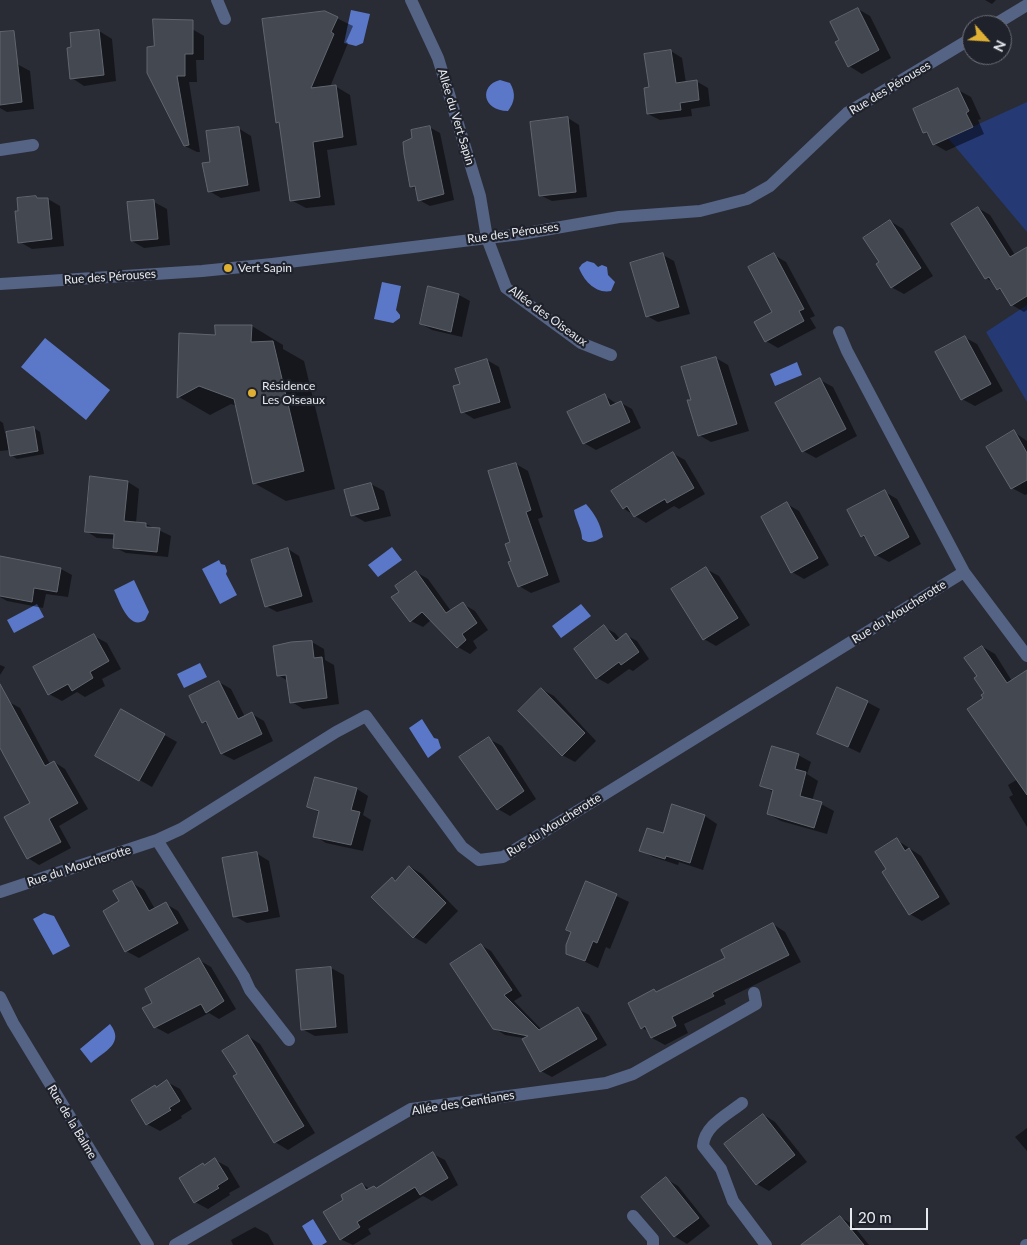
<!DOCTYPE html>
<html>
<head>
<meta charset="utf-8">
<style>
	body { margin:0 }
	#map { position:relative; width:1027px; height:1245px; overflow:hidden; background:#292c35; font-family:Lato,sans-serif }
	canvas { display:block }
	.north { position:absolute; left:962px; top:15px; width:50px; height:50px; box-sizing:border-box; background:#1f222b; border:1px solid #6f7279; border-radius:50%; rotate:116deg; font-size:14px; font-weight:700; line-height:20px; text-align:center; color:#e6e9ee }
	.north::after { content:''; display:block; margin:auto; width:18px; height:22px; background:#dfb034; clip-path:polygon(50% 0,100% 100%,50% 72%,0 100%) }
	.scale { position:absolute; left:850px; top:1208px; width:78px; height:22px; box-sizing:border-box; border:2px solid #e6e9ee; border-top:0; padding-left:6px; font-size:15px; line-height:18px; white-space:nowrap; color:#e6e9ee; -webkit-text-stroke:4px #1f222b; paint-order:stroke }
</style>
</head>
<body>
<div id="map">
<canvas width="1027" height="1245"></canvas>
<div class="north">N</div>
<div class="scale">20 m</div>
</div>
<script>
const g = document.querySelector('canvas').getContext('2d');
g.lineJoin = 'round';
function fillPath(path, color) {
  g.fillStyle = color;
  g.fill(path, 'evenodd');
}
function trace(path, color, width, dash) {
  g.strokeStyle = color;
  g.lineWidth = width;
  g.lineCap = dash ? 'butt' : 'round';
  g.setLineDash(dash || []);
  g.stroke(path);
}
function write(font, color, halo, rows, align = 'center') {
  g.font = font + ' Lato,sans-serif';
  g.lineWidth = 4.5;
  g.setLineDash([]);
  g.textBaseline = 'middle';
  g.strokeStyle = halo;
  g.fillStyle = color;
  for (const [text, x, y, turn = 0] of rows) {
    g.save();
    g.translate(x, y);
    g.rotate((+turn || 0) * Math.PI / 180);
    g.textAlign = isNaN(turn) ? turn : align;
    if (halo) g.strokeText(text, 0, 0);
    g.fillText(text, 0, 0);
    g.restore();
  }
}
fillPath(new Path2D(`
	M 1027,102 L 1027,232 L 948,138 Z
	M 1027,305 L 1027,402 L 986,332 Z`), '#253974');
fillPath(new Path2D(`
	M 351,10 L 370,14 L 364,39 L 363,43 L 356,46 L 344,43 Z
	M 500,80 L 510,83 C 516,93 515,102 508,111 C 482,111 479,85 500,80 Z
	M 587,261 L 594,263 L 598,267 L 602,265 L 607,267 L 608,275 L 615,282 L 611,291 C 596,294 584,281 579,268 L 582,264 Z
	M 382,282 L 401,286 L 396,310 L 400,315 L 400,318 L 393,323 L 374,319 Z
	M 45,338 L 110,390 L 86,420 L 21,367 Z
	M 797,362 L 802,375 L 775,386 L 770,374 Z
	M 586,504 C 595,514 600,523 603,537 C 596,541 590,545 582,539 C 582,529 576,521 574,510 Z
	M 392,547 L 402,560 L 378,577 L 368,565 Z
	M 219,560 L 221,564 L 225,565 L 227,571 L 226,574 L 237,595 L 220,604 L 202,569 Z
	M 134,580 L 149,612 L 145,620 C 129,631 120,602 114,590 Z
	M 37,604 L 44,617 L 14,633 L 7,620 Z
	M 581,604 L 591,616 L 561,638 L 552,626 Z
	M 200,663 L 207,677 L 184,688 L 177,674 Z
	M 422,719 L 434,738 L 438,739 L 441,748 L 428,758 L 409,728 Z
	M 44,913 L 54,916 L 70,946 L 53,955 L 33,919 Z
	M 110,1024 C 125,1043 105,1051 91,1063 L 80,1049 Z
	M 313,1219 L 327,1242 L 322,1245 L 313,1245 L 302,1226 Z`), '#5b78c8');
fillPath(new Path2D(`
	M 985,0 L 996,0 L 992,4 Z
	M 858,9 L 870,16 L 891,58 L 862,74 L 849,66 L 837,43 L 841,41 Z
	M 324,12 L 353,26 L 346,42 L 348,43 L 330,87 L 335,86 L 350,95 L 357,145 L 327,150 L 335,205 L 306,208 L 291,200 L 280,124 L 277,122 Z
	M 192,29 L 204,36 L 204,60 L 196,60 L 197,82 L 189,82 L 200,152 L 197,152 L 185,146 L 155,48 Z
	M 99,31 L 112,39 L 116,81 L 84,86 L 72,78 Z
	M 671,51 L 682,58 L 686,83 L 696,81 L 708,88 L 710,106 L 691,109 L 692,116 L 660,120 L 648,114 L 651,88 Z
	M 17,64 L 30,71 L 34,109 L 7,112 L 0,108 L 0,66 Z
	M 958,90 L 971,97 L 981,119 L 978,120 L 984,134 L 946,151 L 934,144 L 930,136 L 924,132 Z
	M 568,118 L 579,125 L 587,197 L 552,201 L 540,195 Z
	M 429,127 L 440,133 L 454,200 L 430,206 L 419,200 L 417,190 L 411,186 L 413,139 Z
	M 238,128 L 251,136 L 260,191 L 221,198 L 209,191 L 212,163 Z
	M 36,197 L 40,199 L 48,199 L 60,206 L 64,246 L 32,249 L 20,242 L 19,212 Z
	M 154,202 L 167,209 L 170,245 L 144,248 L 132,241 Z
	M 978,208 L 990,215 L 1015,255 L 1027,255 L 1027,310 L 1024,312 L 1012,305 L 1003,291 L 998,289 L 994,283 L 986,278 Z
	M 890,221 L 903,229 L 933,276 L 904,294 L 891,287 L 881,263 Z
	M 663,255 L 674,261 L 690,314 L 658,322 L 647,316 Z
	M 774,255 L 786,262 L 815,316 L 810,318 L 816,328 L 778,348 L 766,341 L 774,312 Z
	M 429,288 L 459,295 L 470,301 L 462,337 L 432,330 L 421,324 Z
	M 252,326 L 283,345 L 283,349 L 304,361 L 335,489 L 286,501 L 254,483 L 237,406 L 231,404 L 210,415 L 179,397 L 181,334 L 216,336 Z
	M 964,337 L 977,344 L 1003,391 L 975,406 L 962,399 Z
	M 716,358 L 728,365 L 749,431 L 711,442 L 699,435 L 692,401 Z
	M 487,360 L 499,367 L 511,408 L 474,419 L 463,412 L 462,385 Z
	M 820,380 L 833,387 L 857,436 L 816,458 L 803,451 Z
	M 605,396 L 617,404 L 621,403 L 632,409 L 641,428 L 596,450 L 584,443 Z
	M 0,421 L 3,423 L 5,433 L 34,428 L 40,432 L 44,454 L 17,459 L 11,455 L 10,450 L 0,451 Z
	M 1014,432 L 1027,441 L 1027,494 L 1025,495 L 1012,488 Z
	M 674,454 L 685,460 L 705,494 L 679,509 L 674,506 L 646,523 L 623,508 Z
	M 516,464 L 528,471 L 543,517 L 538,519 L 560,582 L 531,593 L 519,586 L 511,543 Z
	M 128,482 L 139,489 L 136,523 L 146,524 L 171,536 L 168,557 L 126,553 L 114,547 L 115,539 L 97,538 L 86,531 Z
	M 371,484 L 384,491 L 391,516 L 365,522 L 353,515 Z
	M 885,492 L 897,499 L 921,544 L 889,562 L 876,555 L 868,540 L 862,536 Z
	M 787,504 L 799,511 L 829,565 L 804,579 L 792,572 Z
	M 288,549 L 299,556 L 313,602 L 277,612 L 266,606 Z
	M 0,557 L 61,569 L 72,575 L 68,597 L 46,594 L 43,608 L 7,601 L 0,597 Z
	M 706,569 L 719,576 L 750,625 L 716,646 L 704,639 Z
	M 416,572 L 428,579 L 451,611 L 463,604 L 475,611 L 488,630 L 473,641 L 477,648 L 470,654 L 458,647 L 431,620 L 423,627 L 411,621 L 401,592 Z
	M 604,627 L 615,633 L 620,639 L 626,635 L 637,641 L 649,659 L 633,671 L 629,669 L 608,684 L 597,678 Z
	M 94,636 L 107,643 L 121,669 L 102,679 L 105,686 L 85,697 L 77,692 L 62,701 L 49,694 Z
	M 312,642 L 324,649 L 325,660 L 334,665 L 339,704 L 303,709 L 292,702 L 288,681 L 278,675 Z
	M 983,647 L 995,654 L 1012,681 L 1027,674 L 1027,827 L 1009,797 L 1013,795 L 1008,785 L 1018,779 L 985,698 L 986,693 L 978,676 Z
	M 0,665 L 5,667 L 0,675 Z
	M 219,682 L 231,689 L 245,717 L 252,714 L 264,721 L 273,741 L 234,760 L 222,754 L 209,725 L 203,722 Z
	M 541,689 L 554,696 L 596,741 L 575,762 L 562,755 Z
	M 9,702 L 20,708 L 50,764 L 54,762 L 65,769 L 88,809 L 59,826 L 71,848 L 39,865 L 28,858 L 32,804 L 0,748 L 0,706 Z
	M 867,702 L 880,709 L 860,753 L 819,733 Z
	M 122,711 L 177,742 L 152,787 L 96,755 Z
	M 489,739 L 502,746 L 536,799 L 510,816 L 498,809 Z
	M 798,755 L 811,762 L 807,774 L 818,781 L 812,801 L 821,804 L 834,811 L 827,834 L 781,821 L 768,814 L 774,793 L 762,785 Z
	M 357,789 L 368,796 L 363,815 L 371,820 L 363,851 L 326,843 L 315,836 L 320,813 L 309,807 Z
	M 673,806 L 705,816 L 717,824 L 703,870 L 679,862 L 678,865 L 653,857 L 641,850 L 664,834 Z
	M 897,840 L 921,856 L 950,904 L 922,921 L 910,914 L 884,872 L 888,870 Z
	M 256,853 L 269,861 L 280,917 L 247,923 L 234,916 Z
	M 410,867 L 422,874 L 458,911 L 426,944 L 414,937 L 392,878 L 397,881 Z
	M 587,882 L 629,902 L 610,949 L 606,947 L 598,968 L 567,953 Z
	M 132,883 L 144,890 L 155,909 L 166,904 L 178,911 L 189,930 L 139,958 L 126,951 L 121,902 Z
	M 773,924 L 785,932 L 801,962 L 724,1000 L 726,1004 L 684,1024 L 688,1033 L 665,1045 L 652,1038 L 650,1032 L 642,1028 L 654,990 L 657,992 L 726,959 Z
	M 481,945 L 491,951 L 522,996 L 514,1001 L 542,1030 L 578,1009 L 589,1015 L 607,1045 L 552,1077 L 541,1071 L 523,1038 L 505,1035 L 494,1028 Z
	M 199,960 L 211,967 L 236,1009 L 219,1019 L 209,1013 L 168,1034 L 155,1027 L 154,1003 Z
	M 331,968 L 344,975 L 348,1033 L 315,1036 L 302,1029 L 297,971 Z
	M 248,1036 L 260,1044 L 315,1133 L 288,1150 L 275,1142 L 235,1076 L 238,1074 Z
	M 167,1082 L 180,1089 L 192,1109 L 181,1116 L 182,1118 L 160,1131 L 147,1124 L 157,1088 Z
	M 764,1115 L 775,1122 L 807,1162 L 769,1191 L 757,1184 Z
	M 1027,1128 L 1027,1151 L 1015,1137 Z
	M 433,1154 L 445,1160 L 458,1185 L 432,1201 L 423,1196 L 368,1229 L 371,1234 L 353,1245 L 340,1239 L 362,1184 L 370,1189 L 377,1189 Z
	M 215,1160 L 228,1167 L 240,1187 L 229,1193 L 230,1195 L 208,1209 L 195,1202 L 203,1164 L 205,1166 Z
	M 666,1179 L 678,1186 L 710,1226 L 687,1244 L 674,1236 Z
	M 840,1217 L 852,1224 L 869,1245 L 820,1245 Z
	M 255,1227 L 268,1234 L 274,1245 L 233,1245 L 231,1240 Z`), '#0007');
const building = new Path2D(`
	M 858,8 L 879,50 L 848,67 L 835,42 L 839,40 L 830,22 Z
	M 325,11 L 338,17 L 331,32 L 334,34 L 311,88 L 336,85 L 343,137 L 313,142 L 320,197 L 290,201 L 279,122 L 276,123 L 262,19 Z
	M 153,19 L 193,20 L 193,54 L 185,54 L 185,76 L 177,76 L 189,145 L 184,146 L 147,73 L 147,47 L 154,46 Z
	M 99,30 L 104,75 L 70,79 L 67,48 L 71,47 L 70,33 Z
	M 14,31 L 22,102 L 0,105 L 0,32 Z
	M 671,50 L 676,83 L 697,80 L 699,100 L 680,103 L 681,110 L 647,114 L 644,88 L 649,87 L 644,54 Z
	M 958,88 L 969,111 L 966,113 L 973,127 L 933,145 L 927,132 L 923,133 L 913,109 Z
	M 568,117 L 576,192 L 539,196 L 530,122 Z
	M 430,126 L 444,194 L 418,201 L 415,186 L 410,187 L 404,154 L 403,142 L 412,138 L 411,130 Z
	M 239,127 L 248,185 L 208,192 L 202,163 L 210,162 L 206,131 Z
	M 36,196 L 37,198 L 48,198 L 52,239 L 18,243 L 15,211 L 18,211 L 17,198 Z
	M 154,200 L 158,239 L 131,241 L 127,202 Z
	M 978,207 L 1010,257 L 1027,247 L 1027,296 L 1011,306 L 1000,288 L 997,290 L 989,277 L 985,279 L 951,224 Z
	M 890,220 L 921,268 L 891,288 L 876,264 L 879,262 L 863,238 Z
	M 663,253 L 679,307 L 646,317 L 630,263 Z
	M 774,253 L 804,309 L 799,311 L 804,321 L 765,342 L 754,322 L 772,312 L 748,267 Z
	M 428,286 L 459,294 L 451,332 L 420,324 Z
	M 215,325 L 252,325 L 251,342 L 273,341 L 304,471 L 253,484 L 234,399 L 199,386 L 177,398 L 179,333 L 215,335 Z
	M 965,336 L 991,384 L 961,400 L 935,352 Z
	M 716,357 L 737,424 L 698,436 L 687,400 L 691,400 L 681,367 Z
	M 487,359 L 500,402 L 461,413 L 453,386 L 460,384 L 455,369 Z
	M 820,378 L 846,429 L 802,452 L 775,403 Z
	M 605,394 L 610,406 L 621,401 L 630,422 L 583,444 L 567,412 Z
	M 34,427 L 38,451 L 10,456 L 6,432 Z
	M 1014,430 L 1027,453 L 1027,480 L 1011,489 L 986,447 Z
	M 673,452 L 694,488 L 667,503 L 665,499 L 634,517 L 627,506 L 623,509 L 611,491 Z
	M 516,463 L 531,510 L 526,512 L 548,575 L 518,587 L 508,562 L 511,561 L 505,544 L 510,542 L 488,471 Z
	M 90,476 L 128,481 L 124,521 L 146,523 L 146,527 L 160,528 L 157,552 L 113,548 L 114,534 L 85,532 Z
	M 371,483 L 379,509 L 351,516 L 344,490 Z
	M 885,490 L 909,537 L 875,556 L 864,535 L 861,537 L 847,510 Z
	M 787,502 L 818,558 L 791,573 L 761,517 Z
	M 288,548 L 302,596 L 265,607 L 251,560 Z
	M 0,556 L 61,568 L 57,592 L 34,588 L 32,602 L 0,596 Z
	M 706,567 L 738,618 L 703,640 L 671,589 Z
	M 416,571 L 446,613 L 463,602 L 477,623 L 462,634 L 466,640 L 457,648 L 422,612 L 410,622 L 391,597 L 399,592 L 395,586 Z
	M 604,625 L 616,641 L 626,633 L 639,652 L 621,665 L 619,662 L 596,679 L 574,649 Z
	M 94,634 L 109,661 L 90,672 L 93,678 L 72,691 L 68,684 L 48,695 L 33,667 Z
	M 312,641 L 314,658 L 322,657 L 327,698 L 290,703 L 286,675 L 277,676 L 273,646 L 291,642 Z
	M 982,646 L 1007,683 L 1027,670 L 1027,795 L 967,709 L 983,698 L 981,695 L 984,693 L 974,678 L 977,676 L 964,658 Z
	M 219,681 L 238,719 L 252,712 L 262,734 L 221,754 L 206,721 L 202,723 L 189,696 Z
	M 0,684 L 45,766 L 54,761 L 78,803 L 49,819 L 61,842 L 27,859 L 4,817 L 30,803 L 0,748 Z
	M 837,687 L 868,701 L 848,747 L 817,734 Z
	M 541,688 L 585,733 L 562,756 L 518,711 Z
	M 121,709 L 165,734 L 139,781 L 95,756 Z
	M 489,737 L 524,791 L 497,810 L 459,757 Z
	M 772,746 L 799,754 L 795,769 L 806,772 L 800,796 L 822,802 L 814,828 L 767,814 L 773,790 L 760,786 Z
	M 315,777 L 357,788 L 351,810 L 360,812 L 351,845 L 313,837 L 319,811 L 307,807 Z
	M 672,804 L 705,815 L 690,863 L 666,856 L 665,859 L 639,851 L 647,828 L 663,833 Z
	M 897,838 L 905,851 L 909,848 L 939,897 L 909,915 L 882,872 L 886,869 L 875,852 Z
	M 257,852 L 268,911 L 233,917 L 222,858 Z
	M 409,866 L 446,903 L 413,938 L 371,897 L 392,877 L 395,881 Z
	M 132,881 L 149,911 L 166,902 L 178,923 L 125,952 L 103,911 L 119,901 L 113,891 Z
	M 586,881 L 617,894 L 597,943 L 593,941 L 585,961 L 566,954 L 566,945 L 571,932 L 566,930 Z
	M 773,923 L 789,955 L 712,993 L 714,996 L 672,1017 L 676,1026 L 651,1038 L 645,1026 L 641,1029 L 628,1003 L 654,989 L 656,992 L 725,958 L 721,950 Z
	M 481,944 L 512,990 L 504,995 L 539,1030 L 578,1007 L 597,1039 L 540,1072 L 522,1039 L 528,1036 L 493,1029 L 450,964 Z
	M 199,958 L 224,1001 L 206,1013 L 201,1004 L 154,1028 L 142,1008 L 152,1003 L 145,989 Z
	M 331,967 L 336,1027 L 301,1030 L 296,970 Z
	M 248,1035 L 304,1126 L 274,1143 L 233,1076 L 237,1074 L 222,1051 Z
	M 167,1080 L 180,1101 L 169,1108 L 171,1110 L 146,1125 L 131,1100 L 155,1085 L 156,1087 Z
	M 763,1114 L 795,1155 L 756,1185 L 724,1144 Z
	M 433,1152 L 448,1178 L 420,1195 L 415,1187 L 357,1222 L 360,1227 L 340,1240 L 323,1212 L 343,1200 L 341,1195 L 362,1183 L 366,1190 L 374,1186 L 376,1188 Z
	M 215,1158 L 228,1179 L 217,1186 L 219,1188 L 194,1203 L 179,1178 L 203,1163 L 204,1165 Z
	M 666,1177 L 699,1218 L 674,1237 L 641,1197 Z
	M 840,1216 L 864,1245 L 801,1245 Z`);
fillPath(building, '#444851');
trace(building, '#61656f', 1);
trace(new Path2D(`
	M 244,977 L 250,990 L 289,1040
	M 742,1103 C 727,1115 704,1126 703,1146 L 721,1169 L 733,1201 L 766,1245
	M 633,1216 L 653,1239 L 653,1245`), '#556384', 12);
trace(new Path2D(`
	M 217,0 L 225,19
	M 411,0 L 438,58 L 480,196 L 487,238 L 506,288 L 581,343 L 611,355
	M 994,25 L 1027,5
	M 0,150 L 33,145
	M 0,284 L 202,271 L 272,264 L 521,234 L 619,217 L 700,211 L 747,199 L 770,186 L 847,113 L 972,38
	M 839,332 L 847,351 L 964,572
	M 157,840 L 244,977
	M 0,892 L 157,840 L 181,829 L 336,732 L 366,716 L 462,847 L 479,860 L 503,857 L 964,572 L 1027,656
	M 0,997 L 13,1023 L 148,1245
	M 175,1245 L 411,1109 L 606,1083 L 633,1074 L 756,1004 L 754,993
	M 1026,1245 L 1027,1245`), '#556384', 12);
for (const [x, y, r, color] of [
	[228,268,5,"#dfb034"],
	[252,393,5,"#dfb034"]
]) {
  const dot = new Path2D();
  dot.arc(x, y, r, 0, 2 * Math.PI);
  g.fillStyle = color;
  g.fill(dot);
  trace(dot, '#1f222b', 2);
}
write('12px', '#e6e9ee', '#1f222b', [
	["Rue des Pérouses",890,88,-31],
	["Allée du Vert Sapin",456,117,73],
	["Rue des Pérouses",513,233,-8],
	["Rue des Pérouses",110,277,-4],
	["Allée des Oiseaux",548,316,36],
	["Rue du Moucherotte",899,612,-32],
	["Rue du Moucherotte",554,825,-32],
	["Rue du Moucherotte",79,866,-18],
	["Allée des Gentianes",463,1103,-9],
	["Rue de la Balme",72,1122,59]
]);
write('12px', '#e6e9ee', '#1f222b', [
	["Vert Sapin",238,268],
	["Résidence",262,386],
	["Les Oiseaux",262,400]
], 'left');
</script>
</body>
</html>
